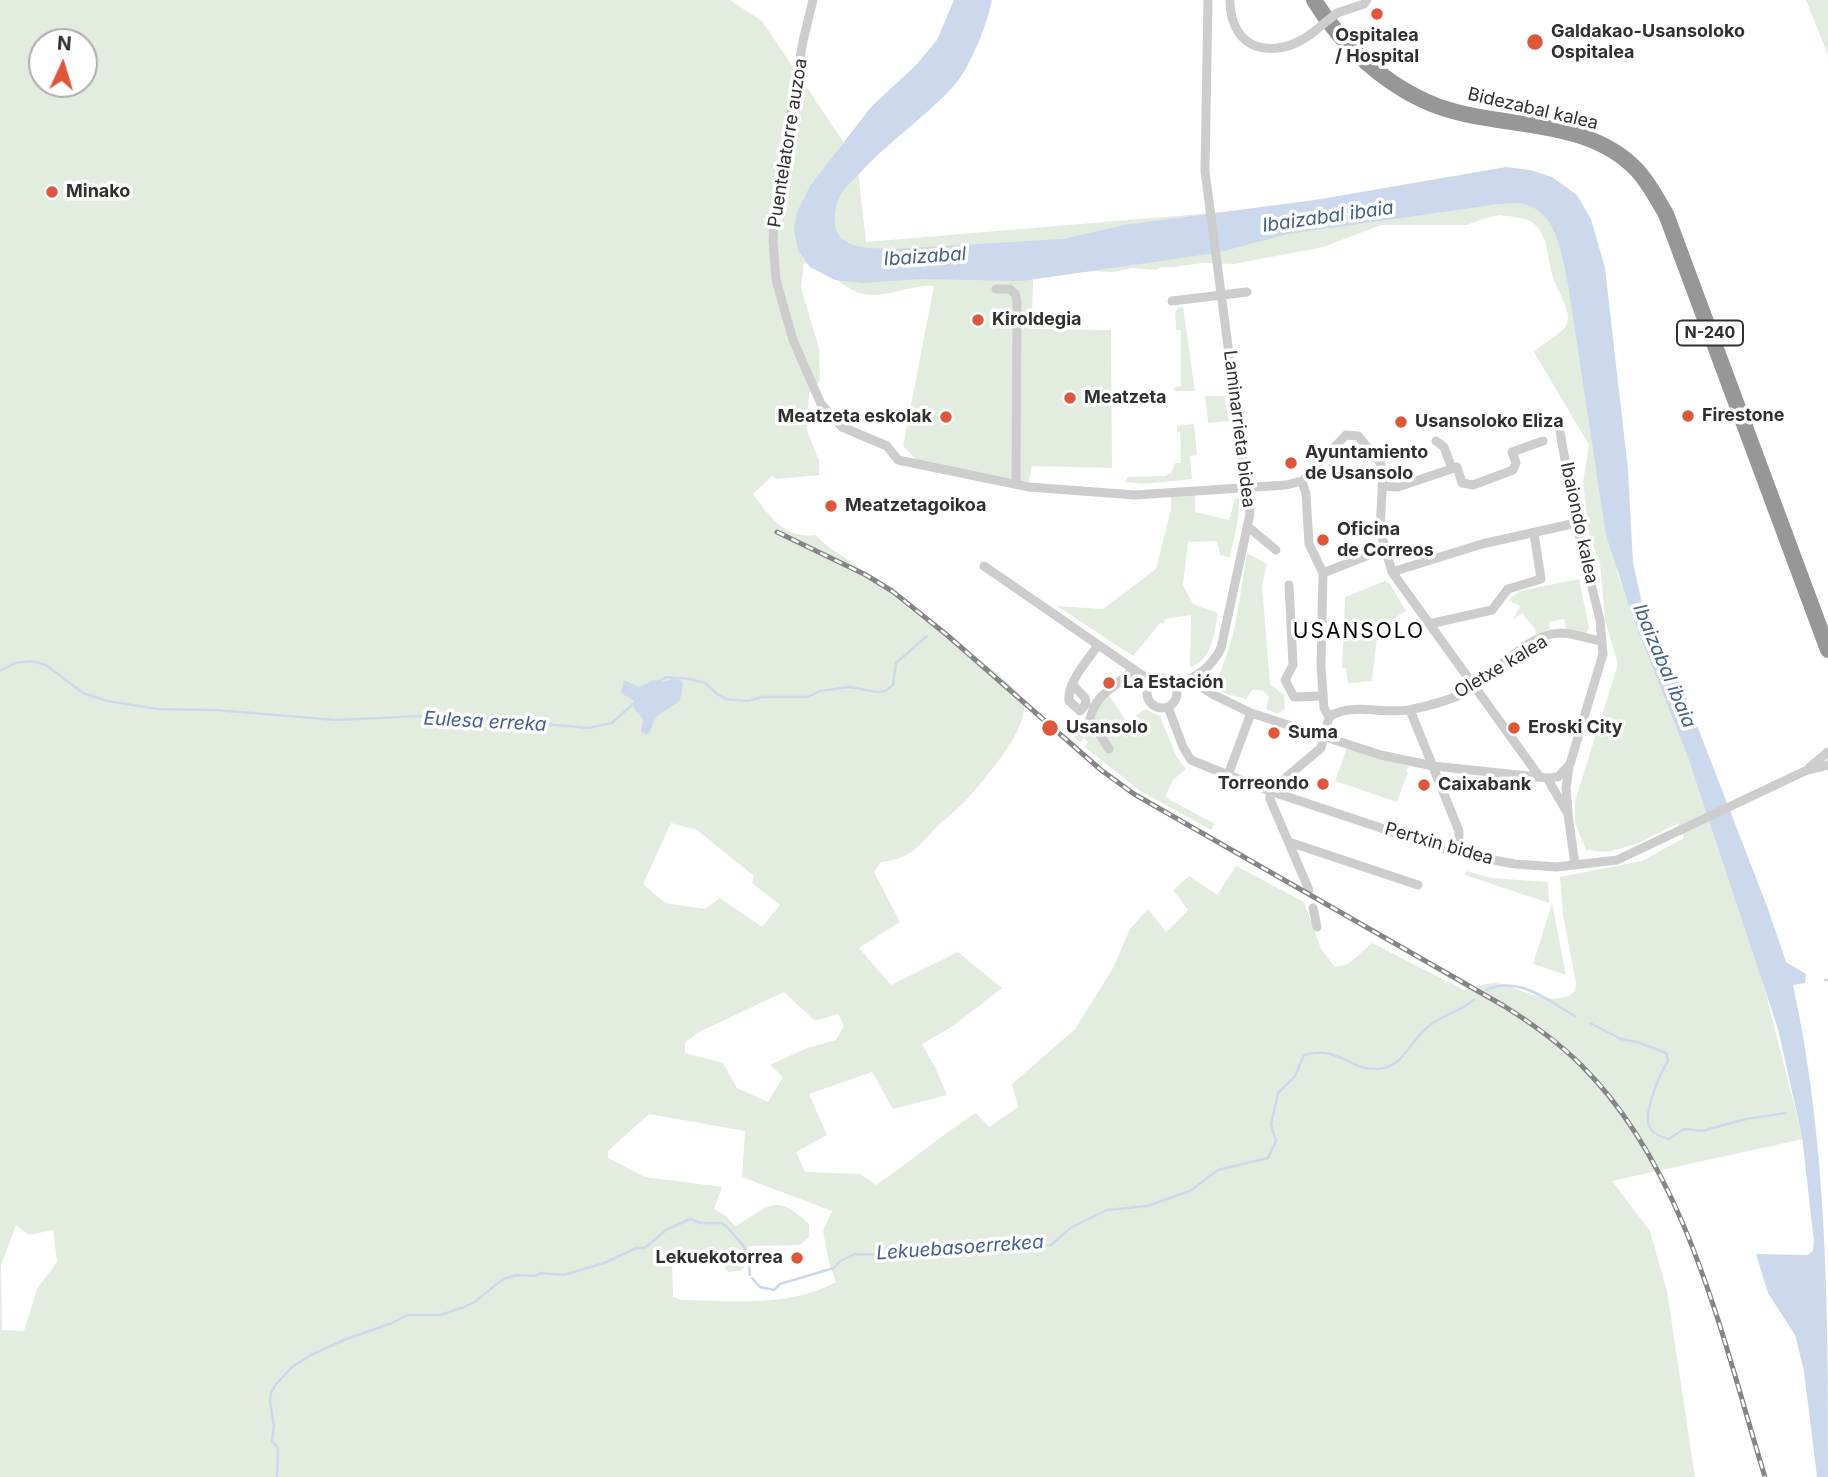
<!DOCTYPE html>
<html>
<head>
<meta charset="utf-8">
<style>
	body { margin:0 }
	#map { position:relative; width:1828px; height:1477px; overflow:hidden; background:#fff; font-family:Inter,sans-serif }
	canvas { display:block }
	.north { position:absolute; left:28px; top:28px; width:70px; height:70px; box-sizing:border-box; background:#fff; border:2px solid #acacac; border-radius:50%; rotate:4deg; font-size:19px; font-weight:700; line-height:28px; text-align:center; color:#303030 }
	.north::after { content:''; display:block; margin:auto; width:24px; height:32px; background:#e05639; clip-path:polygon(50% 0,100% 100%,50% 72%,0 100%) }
</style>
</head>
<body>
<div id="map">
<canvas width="1828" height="1477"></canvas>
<div class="north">N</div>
</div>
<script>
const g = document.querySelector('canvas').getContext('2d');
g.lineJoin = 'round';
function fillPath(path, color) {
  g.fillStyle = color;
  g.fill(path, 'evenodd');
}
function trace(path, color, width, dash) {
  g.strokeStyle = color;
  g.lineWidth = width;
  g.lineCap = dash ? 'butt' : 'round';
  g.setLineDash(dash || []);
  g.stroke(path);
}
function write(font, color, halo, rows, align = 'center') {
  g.font = font + ' Inter,sans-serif';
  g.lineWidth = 7;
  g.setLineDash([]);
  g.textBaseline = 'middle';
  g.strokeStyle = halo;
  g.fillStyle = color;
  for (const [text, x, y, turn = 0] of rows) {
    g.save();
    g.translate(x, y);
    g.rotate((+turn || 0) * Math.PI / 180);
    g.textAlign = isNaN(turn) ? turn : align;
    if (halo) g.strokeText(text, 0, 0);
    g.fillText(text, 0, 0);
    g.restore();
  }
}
fillPath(new Path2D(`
	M 0,0 L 730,0 L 762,21 L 857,162 L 866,242 L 1355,201 L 1546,179 L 1601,327 L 1617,573 L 1727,842 L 1803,1139 L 1612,1181 L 1650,1231 L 1667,1291 L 1695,1477 L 0,1477 ZM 42,42 L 84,42 L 84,84 L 42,84 ZM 1500,215 C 1509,217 1524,217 1532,222 C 1548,233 1548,261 1553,278 C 1557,291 1572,310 1567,324 C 1564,332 1542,344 1534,352 L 1589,445 L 1583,482 L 1589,534 L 1600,563 L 1605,621 L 1618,664 L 1575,801 L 1575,823 L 1586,850 L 1608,852 L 1636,844 L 1678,823 L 1684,838 L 1642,861 L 1560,877 L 1563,915 L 1576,983 L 1575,991 C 1552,1011 1520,986 1496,983 C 1488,982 1473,988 1464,990 L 1372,943 L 1348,964 L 1335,967 L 1321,949 L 1304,902 L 1236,866 L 1217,895 L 1189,876 L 1173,890 L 1188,910 L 1166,932 L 1148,909 L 1130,929 L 1113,968 L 1075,1029 L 1012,1084 L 1018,1107 L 989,1127 L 976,1113 C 941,1135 910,1162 876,1185 L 860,1174 L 805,1172 L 796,1152 L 827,1135 L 809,1094 L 872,1072 L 893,1109 L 947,1095 L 936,1069 L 922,1044 L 953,1026 L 1002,988 L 958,952 L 891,985 L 859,948 L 900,922 L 874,872 L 881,862 C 920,858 923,836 949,816 C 958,808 967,800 975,790 C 991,771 1027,729 1024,704 C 1022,684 935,629 915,614 C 896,599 878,582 858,567 C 844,556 828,549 816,535 C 785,539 770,517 753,494 L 772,476 L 777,479 L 819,475 L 819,461 L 807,430 L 809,393 L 819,382 L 820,376 L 819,348 L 801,288 L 804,263 C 811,266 818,268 825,272 C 838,278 848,291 863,294 C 888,299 910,284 934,286 L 903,446 L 917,460 L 1029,482 L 1032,466 L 1112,468 L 1111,330 L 1032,329 L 1033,278 L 1093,271 L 1114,272 L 1133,268 L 1156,270 L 1161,267 L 1175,267 L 1202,263 L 1234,264 L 1323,247 L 1381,225 L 1467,225 L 1482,219 ZM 671,823 L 697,830 L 754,876 L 752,883 L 780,905 L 762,927 L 720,898 L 705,909 L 665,903 L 643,884 ZM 784,992 L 815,1021 L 838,1014 L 844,1026 L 836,1040 L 807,1048 L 770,1065 L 783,1077 L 768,1102 L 737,1088 L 723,1063 L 685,1053 L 685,1042 L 699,1032 ZM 649,1114 L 745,1131 L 742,1177 L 832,1211 L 823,1231 L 829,1263 L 836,1282 C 791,1307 732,1301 682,1300 L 673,1297 L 672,1258 C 686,1262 699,1252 713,1252 L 728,1272 L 740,1271 L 752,1260 L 748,1246 L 800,1245 L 809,1237 L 809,1224 C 774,1191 770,1207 735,1226 L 726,1216 L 714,1209 L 722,1187 L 645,1177 L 608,1158 L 608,1151 ZM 16,1225 L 29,1235 L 53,1230 L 57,1262 L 37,1289 L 24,1331 L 2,1330 L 1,1265 Z
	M 1806,0 L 1828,0 L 1828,55 Z
	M 1183,307 L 1195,391 L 1175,391 L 1175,387 L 1181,386 L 1181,330 L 1176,330 L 1175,313 L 1178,308 Z
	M 1205,396 L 1224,396 L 1229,421 L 1208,423 Z
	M 1194,424 L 1197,455 L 1190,456 L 1192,479 L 1144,484 L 1124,482 L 1128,477 L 1165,476 L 1171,473 L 1175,463 L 1181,463 L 1180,432 L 1177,432 L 1177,426 Z
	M 1195,495 L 1195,512 L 1229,520 L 1235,499 L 1239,499 C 1240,519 1234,538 1230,557 L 1220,555 L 1217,541 L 1188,542 L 1183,585 L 1193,604 L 1218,613 C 1214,633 1213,660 1190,667 L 1191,615 L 1164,619 L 1164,624 L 1160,623 L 1133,656 L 1057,606 L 1103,609 L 1156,569 L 1171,509 L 1171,496 Z
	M 1247,553 L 1267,564 L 1262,586 L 1270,684 L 1284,695 L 1285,709 L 1278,714 L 1266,709 L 1269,697 L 1262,690 L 1252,690 L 1246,699 L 1224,693 L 1213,686 C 1236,646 1239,598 1247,553 Z
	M 1579,579 L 1589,627 L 1586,634 L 1566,629 L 1564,619 L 1549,622 L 1550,629 L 1536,636 L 1535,629 L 1522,613 L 1513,620 L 1520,606 L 1508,600 L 1520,591 Z
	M 1385,581 L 1390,584 L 1406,611 L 1382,626 L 1381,624 L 1376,627 L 1376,630 L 1373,631 L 1373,637 L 1377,637 L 1372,681 L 1348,683 L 1346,668 L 1342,668 L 1345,597 Z
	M 1109,695 L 1127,722 L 1145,709 L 1160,716 L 1176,756 L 1186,769 L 1173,780 L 1165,797 L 1215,824 L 1211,830 L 1139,790 L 1085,747 L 1088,742 L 1084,738 L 1080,742 L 1072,735 L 1098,701 Z
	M 1351,747 L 1410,767 L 1407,768 L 1406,772 L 1408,772 L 1397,802 L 1335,781 L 1347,748 Z
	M 1466,871 L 1491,878 L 1548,882 L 1549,903 L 1465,875 Z
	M 1552,903 L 1566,975 L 1533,964 Z`), '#e3eddf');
fillPath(new Path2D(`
	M 954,0 L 992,0 C 987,25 970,68 953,87 C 924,118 888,142 859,174 C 854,180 846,186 841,194 C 836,202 834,214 835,224 C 837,250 872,248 892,249 L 1063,239 L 1124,225 L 1315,200 L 1506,167 L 1530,170 L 1552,177 L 1577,195 L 1591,219 L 1605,268 L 1628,470 L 1633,563 L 1644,612 L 1672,665 L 1693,715 L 1768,909 L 1786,962 L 1806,974 L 1805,983 L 1793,985 C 1828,1146 1828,1313 1828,1477 L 1817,1477 L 1804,1371 L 1795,1335 L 1768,1293 L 1756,1254 L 1807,1255 L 1813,1251 L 1814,1242 L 1802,1136 L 1778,1029 L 1688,757 L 1632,615 L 1606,535 L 1568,284 C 1562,258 1558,214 1527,205 C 1519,202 1508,204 1499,204 L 1288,234 L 1216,253 L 1022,281 L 919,279 L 863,283 L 835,280 L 810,267 L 798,250 L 794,229 L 797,212 L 810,186 L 871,107 L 916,65 L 937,40 Z
	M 672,679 L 681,680 L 683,684 L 680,700 C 668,712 654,711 651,730 L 646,735 L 641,732 L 643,719 L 633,707 L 634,701 L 621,693 L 624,680 L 639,687 L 654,680 L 663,682 Z`), '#ccd8ec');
trace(new Path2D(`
	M 0,671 L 15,663 L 32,661 L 46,665 L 83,693 L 107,701 L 157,709 L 216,710 L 336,720 L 421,716 L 464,719 L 477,718 L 588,728 L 612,723 L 635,702
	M 658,682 L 666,677 L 689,679 L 705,683 L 717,694 L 726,699 L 748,701 L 762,697 L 808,697 L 820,691 L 850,687 L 877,692 L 885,691 L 893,685 L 896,663 L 927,636
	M 1825,980 L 1828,980
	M 1486,990 C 1520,975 1548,1001 1575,1016
	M 1590,1023 L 1621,1039 L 1637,1042 L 1666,1053 L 1668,1061 C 1660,1073 1646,1107 1648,1122 C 1649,1132 1661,1137 1669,1139 L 1684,1129 L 1702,1131 L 1746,1119 L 1786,1113
	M 752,1278 L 760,1287 L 774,1290 L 780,1284 L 834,1268 L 839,1262 L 855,1254 L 903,1255 L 964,1248 L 1051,1245 L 1072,1227 L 1107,1210 L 1147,1206 L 1190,1191 L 1218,1170 L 1268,1158 L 1276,1141 L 1271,1125 L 1278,1093 L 1295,1076 L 1304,1055 C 1338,1045 1351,1071 1378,1069 C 1401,1068 1409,1045 1423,1031 C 1436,1017 1459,1012 1474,1000
	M 277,1477 L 278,1448 L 272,1441 L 274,1426 L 270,1401 L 271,1393 L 276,1384 L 292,1367 L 311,1355 L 344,1340 L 392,1323 L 407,1315 L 441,1315 L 464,1307 L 476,1301 L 503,1279 L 516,1275 L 535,1276 L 542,1273 L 564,1275 L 607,1262 L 636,1248 L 645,1248 L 666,1230 L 690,1219 L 701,1223 L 721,1223 L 727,1227 L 742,1244 L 748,1253 L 750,1275`), '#ccd8ec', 2.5);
trace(new Path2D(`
	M 813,0 L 803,41 L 775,203 L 773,240 L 776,280 L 793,340 L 821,404 L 842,427 L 887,446 L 898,460 L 1029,487 L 1135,495 L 1286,485 L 1302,481 L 1346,435 L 1358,436 L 1380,462 L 1383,474 L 1380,530 L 1392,572 L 1539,776
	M 1230,0 C 1230,51 1274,61 1311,34
	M 1337,13 L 1364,4 L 1367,0
	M 996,289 L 1010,289 L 1015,294 L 1017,301 L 1016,484
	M 1172,301 L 1247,292
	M 1436,441 L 1444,447 L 1452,469
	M 1302,481 L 1306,494 L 1309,544 L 1323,573 L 1321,666 L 1324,708 L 1329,717
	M 1382,486 L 1398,487 L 1457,467 L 1462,483 L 1473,485 L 1513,470 L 1516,463 L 1512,452 L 1543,441
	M 1247,526 L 1276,550
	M 984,566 L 1152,682
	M 1392,572 L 1482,544 L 1576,523
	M 1323,573 L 1384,549
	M 1289,585 L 1293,665 L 1285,680 L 1294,697 L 1323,696
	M 1429,624 L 1492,610 L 1508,589 L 1541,579 L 1534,533
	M 1195,677 L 1200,686 L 1214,695 L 1251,713 L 1381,755 L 1433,766 L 1547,778 L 1558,777 L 1570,764 L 1603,654 L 1600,620 L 1576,523 L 1559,426
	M1147 693a15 15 0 1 1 30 0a15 15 0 1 1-30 0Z
	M 1073,685 L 1085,698 L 1086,704 L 1080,711 L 1069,701 C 1067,682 1088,660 1098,645
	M 1175,687 C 1195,677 1211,669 1221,648 L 1250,514 L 1205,171 L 1208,0
	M 1168,707 L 1183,747 L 1191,760 L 1213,769 L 1270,791 L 1459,854 L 1515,864 L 1557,867 L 1617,860 L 1805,771 L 1828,765
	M 1410,710 L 1459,831 L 1459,854
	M 1109,749 L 1090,719 C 1097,690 1116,689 1133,669
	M 1809,768 L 1828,752
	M 1228,775 L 1251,713
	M 1547,778 L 1568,814 L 1575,865
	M 1568,812 L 1566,788 L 1569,767
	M 1289,842 L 1418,885
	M 1309,890 L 1270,799 L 1270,791 L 1321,748 L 1329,717 C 1353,701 1387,716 1413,709 C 1428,706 1446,701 1460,695 C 1490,680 1525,634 1560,633 C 1573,633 1589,639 1602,641
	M 1313,908 L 1317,927`), '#cdcdcd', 9);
trace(new Path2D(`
	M 1314,0 C 1342,46 1387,87 1437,106 C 1502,130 1586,116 1637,170 C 1649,183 1657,199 1666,214 L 1828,650`), '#979797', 16);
const rail = new Path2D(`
	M 777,532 L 866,575 L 892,591 L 947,635 L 1101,770 L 1134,794 L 1504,1006 C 1531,1023 1557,1041 1580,1064 C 1687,1169 1722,1338 1765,1477`);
trace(rail, '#858585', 5);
trace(rail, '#fff', 2.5, [8]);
trace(new Path2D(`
	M 1311,34 L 1337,13`), '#cdcdcd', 9);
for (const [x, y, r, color] of [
	[1377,14,7,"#e05639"],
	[1535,42,9,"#e05639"],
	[52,192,7,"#e05639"],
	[978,320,7,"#e05639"],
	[1070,398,7,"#e05639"],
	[1688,416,7,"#e05639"],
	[946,417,7,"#e05639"],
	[1401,422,7,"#e05639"],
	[1291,463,7,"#e05639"],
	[831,506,7,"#e05639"],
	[1323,540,7,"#e05639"],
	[1109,683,7,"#e05639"],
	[1050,728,9,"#e05639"],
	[1514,728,7,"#e05639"],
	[1274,733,7,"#e05639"],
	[1323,784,7,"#e05639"],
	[1424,785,7,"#e05639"],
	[797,1258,7,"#e05639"]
]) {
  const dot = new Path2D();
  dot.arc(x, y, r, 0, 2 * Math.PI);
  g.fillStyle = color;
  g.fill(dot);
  trace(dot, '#fff', 2.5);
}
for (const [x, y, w] of [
	[1710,333,66]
]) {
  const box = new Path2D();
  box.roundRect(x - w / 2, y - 12.5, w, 25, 5);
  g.fillStyle = '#fff';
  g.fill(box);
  trace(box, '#303030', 2);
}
write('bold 16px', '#303030', null, [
	["N-240",1710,333]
]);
write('bold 18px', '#303030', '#fff', [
	["Galdakao-Usansoloko",1551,32],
	["Ospitalea",1551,53],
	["Ospitalea",1377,36,"center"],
	["/ Hospital",1377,57,"center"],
	["Minako",66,192],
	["Kiroldegia",992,320],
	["Meatzeta",1084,398],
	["Firestone",1702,416],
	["Meatzeta eskolak",932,417,"right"],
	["Usansoloko Eliza",1415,422],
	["Ayuntamiento",1305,453],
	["de Usansolo",1305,474],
	["Meatzetagoikoa",845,506],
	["Oficina",1337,530],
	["de Correos",1337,551],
	["La Estación",1123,683],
	["Usansolo",1066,728],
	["Eroski City",1528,728],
	["Suma",1288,733],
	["Torreondo",1309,784,"right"],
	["Caixabank",1438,785],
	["Lekuekotorrea",783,1258,"right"]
], 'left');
write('18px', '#303030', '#fff', [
	["Bidezabal kalea",1533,109,13],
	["Puentelatorre auzoa",788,143,-81],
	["Laminarrieta bidea",1239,429,83],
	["Ibaiondo kalea",1579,523,78],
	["Oletxe kalea",1501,667,-31],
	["Pertxin bidea",1439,844,16]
]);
write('italic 19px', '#405e91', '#fff', [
	["Ibaizabal ibaia",1328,217,-8],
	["Ibaizabal",925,257,-4],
	["Ibaizabal ibaia",1664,666,67],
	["Eulesa erreka",485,722,3],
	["Lekuebasoerrekea",960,1248,-4]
]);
g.letterSpacing = '2px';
write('21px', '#000', '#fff', [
	["USANSOLO",1359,632]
]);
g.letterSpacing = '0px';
</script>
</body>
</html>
